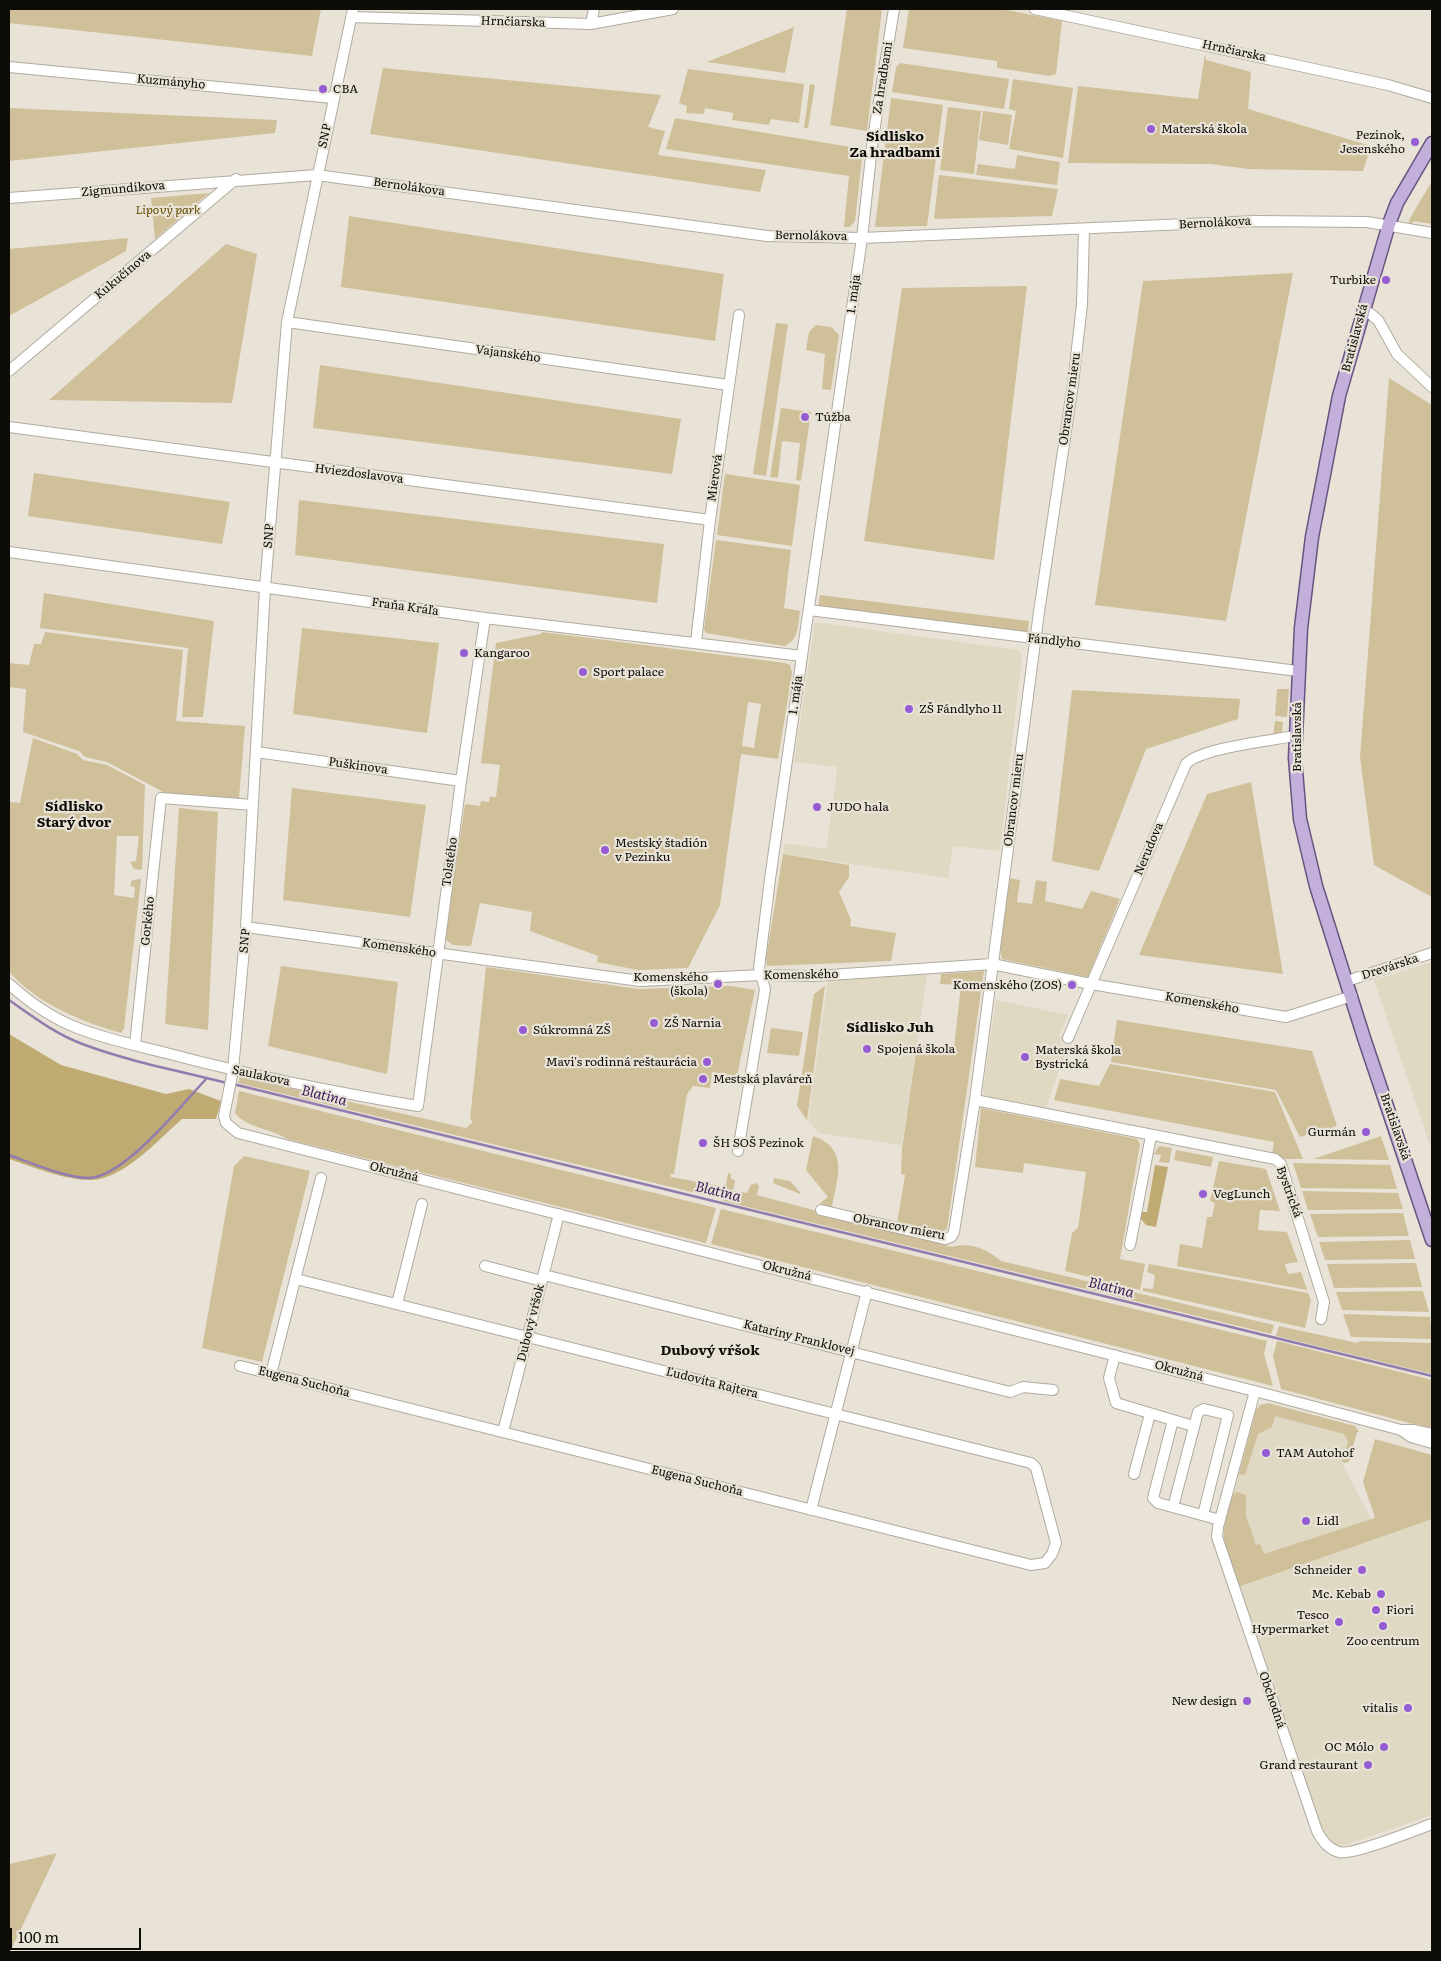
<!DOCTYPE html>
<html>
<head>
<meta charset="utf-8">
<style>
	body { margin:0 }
	#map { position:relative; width:1441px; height:1961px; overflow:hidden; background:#e8e3d6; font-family:Literata,serif }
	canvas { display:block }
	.frame { position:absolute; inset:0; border:10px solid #0d0c07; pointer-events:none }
	.scale { position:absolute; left:10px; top:1928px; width:131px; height:22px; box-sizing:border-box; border:2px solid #0d0c07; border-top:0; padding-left:6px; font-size:15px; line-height:18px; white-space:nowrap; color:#0d0c07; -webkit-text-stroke:4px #e8e3d6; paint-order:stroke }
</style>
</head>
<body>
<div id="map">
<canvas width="1441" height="1961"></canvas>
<div class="frame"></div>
<div class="scale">100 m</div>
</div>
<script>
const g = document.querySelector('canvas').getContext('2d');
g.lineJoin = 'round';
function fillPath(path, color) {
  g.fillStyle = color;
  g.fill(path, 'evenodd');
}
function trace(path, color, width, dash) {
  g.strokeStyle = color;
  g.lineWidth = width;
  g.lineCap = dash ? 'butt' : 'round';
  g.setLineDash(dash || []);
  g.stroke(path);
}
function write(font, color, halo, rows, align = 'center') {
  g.font = font + ' Literata,serif';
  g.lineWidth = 4.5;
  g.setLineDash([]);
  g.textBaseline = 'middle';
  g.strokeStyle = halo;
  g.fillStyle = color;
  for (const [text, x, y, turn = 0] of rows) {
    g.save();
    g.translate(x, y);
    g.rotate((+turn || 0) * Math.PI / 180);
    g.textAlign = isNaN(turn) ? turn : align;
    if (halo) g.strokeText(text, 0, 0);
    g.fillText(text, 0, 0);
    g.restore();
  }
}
fillPath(new Path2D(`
	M 815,622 L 1018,650 L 1022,656 L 1000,851 L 953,846 L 948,878 L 783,854 L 785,843 L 826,849 L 835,786 L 837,767 L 794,762 Z
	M 1432,962 L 1432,1151 L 1374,980 Z
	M 927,974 L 902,1145 L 818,1133 L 808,1120 L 828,979 Z
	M 996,1000 L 1068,1015 L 1059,1036 L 1063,1038 L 1061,1044 L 1067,1048 L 1046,1108 L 986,1096 L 983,1090 Z
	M 1268,1403 L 1355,1426 L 1351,1455 L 1341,1461 L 1377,1530 L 1432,1511 L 1432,1815 L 1348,1844 L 1335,1846 L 1323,1835 L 1226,1544 L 1226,1522 L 1256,1410 Z`), '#dfd8c3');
fillPath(new Path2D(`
	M 9,9 L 321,9 L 312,56 L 9,23 Z
	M 847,9 L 882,9 L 867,131 L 830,125 Z
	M 909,9 L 1002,9 L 1062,21 L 1056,74 L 1050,76 L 997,68 L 997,61 L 903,48 Z
	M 794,27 L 785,73 L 707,62 Z
	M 1205,54 L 1206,60 L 1251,72 L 1248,109 L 1371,146 L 1363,171 L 1248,169 L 1211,164 L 1068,163 L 1078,86 L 1198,99 Z
	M 900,63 L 1009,79 L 1004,109 L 892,92 L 896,67 Z
	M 383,68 L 661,95 L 648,127 L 665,131 L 658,155 L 766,170 L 760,192 L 370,134 Z
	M 688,69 L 804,84 L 799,123 L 771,119 L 769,125 L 732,120 L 733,113 L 705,108 L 704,114 L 686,113 L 687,106 L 679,103 Z
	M 1013,79 L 1073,88 L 1063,158 L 1009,149 L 1016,111 L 1009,109 Z
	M 810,84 L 815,85 L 808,128 L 804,128 Z
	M 891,98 L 943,105 L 927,226 L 875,227 Z
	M 948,107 L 981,111 L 974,174 L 940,170 Z
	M 9,108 L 277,120 L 275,133 L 9,161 Z
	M 983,111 L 1012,115 L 1008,145 L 979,140 Z
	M 675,118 L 863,149 L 855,221 L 850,227 L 844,227 L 849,176 L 666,149 Z
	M 1017,155 L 1060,162 L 1057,185 L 976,175 L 978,164 L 1015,169 Z
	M 939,175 L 1058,189 L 1052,216 L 934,219 Z
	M 1432,181 L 1432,224 L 1414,221 L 1410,226 L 1409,220 Z
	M 209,193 L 155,239 L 151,198 Z
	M 349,216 L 724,274 L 715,341 L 341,287 Z
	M 128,238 L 126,251 L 9,316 L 9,249 Z
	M 226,244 L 257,254 L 232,403 L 49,400 Z
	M 1293,273 L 1226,621 L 1095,605 L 1143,281 Z
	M 1027,286 L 994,560 L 864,541 L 902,288 Z
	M 776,323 L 788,324 L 766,476 L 753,474 Z
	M 816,325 L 831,327 L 839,335 L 831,390 L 822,389 L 825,354 L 806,350 L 809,332 Z
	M 320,365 L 681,419 L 672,474 L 313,428 Z
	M 1389,378 L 1432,405 L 1432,897 L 1374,865 L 1360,757 Z
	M 781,408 L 811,412 L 801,481 L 796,480 L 800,443 L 782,441 L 778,478 L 770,477 Z
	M 34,473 L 230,502 L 222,544 L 28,516 Z
	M 725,474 L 800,485 L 792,546 L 717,535 Z
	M 299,500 L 664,544 L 657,603 L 295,555 Z
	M 716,540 L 791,550 L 784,608 L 800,611 C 798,624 799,641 784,646 L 706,633 L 704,629 Z
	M 44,593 L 214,621 L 203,717 L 182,717 L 188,648 L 40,628 Z
	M 820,595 L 1029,621 L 1028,634 L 818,607 Z
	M 302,628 L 439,643 L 427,733 L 293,714 Z
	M 45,632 L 183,650 L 176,721 L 245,726 L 239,798 L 165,793 L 107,762 L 85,757 L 79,751 L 23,732 L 26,689 L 9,687 L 9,663 L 29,665 L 34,644 L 41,644 Z
	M 542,632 L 785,663 L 790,665 L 792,673 L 778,759 L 741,754 L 720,905 L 688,968 L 638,970 L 597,962 L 598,956 L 530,931 L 532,912 L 480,903 L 471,946 L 453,945 L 445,939 L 465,804 L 480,806 L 481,801 L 489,802 L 490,797 L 496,797 L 500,765 L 481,763 L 496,643 L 541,634 ZM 748,702 L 761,704 L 754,748 L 742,746 Z
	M 1277,689 L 1289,689 L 1287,717 L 1275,716 Z
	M 1072,690 L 1240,699 L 1238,719 L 1146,749 L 1099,871 L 1052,861 Z
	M 1275,721 L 1283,722 L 1282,731 L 1285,733 L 1273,736 Z
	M 33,738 L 77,754 L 83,760 L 107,765 L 145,785 L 142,870 L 134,869 L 130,862 L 136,861 L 139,836 L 117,836 L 114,895 L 134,898 L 135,887 L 130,886 L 132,880 L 141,879 L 124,1029 L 121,1033 C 80,1021 38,1004 9,972 L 9,802 L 20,803 Z
	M 1251,782 L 1283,974 L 1139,955 L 1207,794 Z
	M 292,788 L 426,805 L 410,917 L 283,900 Z
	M 179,808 L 218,812 L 208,1030 L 165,1024 Z
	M 783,854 L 849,865 L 849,877 L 839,892 L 851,920 L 850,926 L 896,933 L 891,961 L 767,966 L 766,959 Z
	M 1008,878 L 1020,880 L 1017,902 L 1032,904 L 1036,880 L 1047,882 L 1045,901 L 1082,909 L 1091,891 L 1120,899 L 1088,977 L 1002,959 L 1000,950 Z
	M 281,966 L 398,982 L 387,1074 L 268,1046 Z
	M 486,967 L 639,989 L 731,986 L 755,990 L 737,1076 L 712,1072 L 710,1088 L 693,1086 L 687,1094 L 674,1174 L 670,1174 L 671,1177 L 719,1186 L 717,1198 L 238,1083 L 240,1077 L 466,1128 L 473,1122 L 470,1119 Z
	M 984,971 L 947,1229 L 940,1233 L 897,1224 L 905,1175 L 901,1174 L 902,1149 L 917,1045 L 954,1048 L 961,985 L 940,984 L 941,974 Z
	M 825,986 L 807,1120 L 797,1106 L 814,994 Z
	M 1117,1020 L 1312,1051 L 1337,1126 L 1300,1137 L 1276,1090 L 1111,1062 Z
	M 771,1028 L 803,1032 L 799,1056 L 767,1053 Z
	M 1110,1064 L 1275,1092 L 1303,1159 L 1284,1159 L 1272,1154 L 1274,1142 L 1054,1100 L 1060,1079 L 1099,1086 Z
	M 239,1091 L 716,1208 L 706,1243 L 287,1139 C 270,1128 247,1128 235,1113 Z
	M 981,1108 L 1137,1139 L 1140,1144 L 1120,1259 L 1145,1264 L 1140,1290 L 1065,1271 L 1072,1233 L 1078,1228 L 1086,1172 L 1024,1163 L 1023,1173 L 975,1167 Z
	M 813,1136 C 850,1149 837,1177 832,1208 L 820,1203 L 828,1197 L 806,1170 Z
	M 1381,1136 L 1389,1160 L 1313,1159 Z
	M 1159,1146 L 1172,1148 L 1169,1163 L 1159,1162 L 1161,1155 L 1154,1154 Z
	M 1176,1150 L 1213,1157 L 1211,1167 L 1174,1160 Z
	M 244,1156 L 310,1171 L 262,1362 L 202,1348 L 234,1166 Z
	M 1219,1161 L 1266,1169 L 1280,1211 L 1260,1210 L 1258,1230 L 1287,1232 L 1298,1262 L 1285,1264 L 1288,1274 L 1301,1272 L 1307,1290 L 1177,1266 L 1180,1244 L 1202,1248 L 1207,1217 L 1212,1217 L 1215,1203 L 1210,1201 Z
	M 1293,1163 L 1390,1165 L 1397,1189 L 1301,1188 Z
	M 728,1173 L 731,1174 L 731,1179 L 735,1180 L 733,1191 L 747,1193 L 751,1185 L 756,1183 L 759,1186 L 757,1195 L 952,1247 C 971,1242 986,1249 1001,1261 L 1274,1325 L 1271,1334 L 723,1201 Z
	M 774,1178 L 790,1181 L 800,1192 L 800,1194 L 773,1183 Z
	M 1302,1191 L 1398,1193 L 1403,1209 L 1308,1210 Z
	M 721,1209 L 1267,1341 L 1264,1354 L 1273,1386 L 711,1244 Z
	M 1403,1213 L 1409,1236 L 1318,1237 L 1310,1214 Z
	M 1410,1240 L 1415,1259 L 1325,1260 L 1319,1242 Z
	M 1416,1263 L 1422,1287 L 1334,1288 L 1327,1264 Z
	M 1149,1264 L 1308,1293 L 1311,1300 L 1305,1328 L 1143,1291 L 1143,1288 L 1153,1289 L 1155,1275 L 1147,1272 Z
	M 1423,1291 L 1429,1312 L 1342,1310 L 1336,1292 Z
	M 1343,1314 L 1430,1317 L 1432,1339 L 1351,1337 Z
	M 1279,1326 L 1357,1343 L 1360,1341 L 1432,1343 L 1432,1374 L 1276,1336 Z
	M 1277,1341 L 1432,1380 L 1432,1429 L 1281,1389 L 1273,1356 Z
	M 1268,1403 L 1355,1426 L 1359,1432 L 1357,1432 L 1349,1462 L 1344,1463 L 1341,1460 L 1345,1457 L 1348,1441 L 1344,1434 L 1275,1416 L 1272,1427 L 1258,1434 L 1245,1475 L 1239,1474 L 1256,1410 L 1260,1405 Z
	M 1375,1439 L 1432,1455 L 1432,1519 L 1238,1587 C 1228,1557 1219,1546 1227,1513 C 1229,1505 1230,1498 1236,1492 L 1246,1495 L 1246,1516 L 1256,1545 L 1260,1544 L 1264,1554 L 1375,1518 L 1363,1482 Z
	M 57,1853 L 10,1952 L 9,1952 L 9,1864 Z`), '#cfc09a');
fillPath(new Path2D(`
	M 9,1034 L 61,1065 L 166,1094 L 189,1089 L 221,1101 L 216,1119 L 182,1119 C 158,1140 124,1179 91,1180 C 63,1180 34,1167 9,1159 Z
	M 1155,1165 L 1168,1167 L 1156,1227 L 1146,1225 L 1140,1218 L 1140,1212 L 1147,1212 Z`), '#bfaa72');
trace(new Path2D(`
	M 9,1000 C 33,1017 57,1035 85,1045 C 131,1062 180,1071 227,1083
	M 233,1084 L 1432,1376
	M 9,1155 C 31,1163 66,1178 89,1178 C 125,1177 182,1104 207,1078`), '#927caf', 2.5);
const minor = new Path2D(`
	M 353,9 L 287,322 L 265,588 L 246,927 L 233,1070 L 224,1116 L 226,1123 L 238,1133 L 1274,1396 L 1401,1430 L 1411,1437 L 1432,1443
	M 1035,9 L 1388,85 L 1432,98
	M 351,17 L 591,24 L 673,9
	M 591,24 L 594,9
	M 9,67 L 333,98
	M 9,198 L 317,175 L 767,236 L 862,238 L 1256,221 L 1367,222 L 1432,233
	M 1363,308 L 1378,320 L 1397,354 L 1432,387
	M 287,322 L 728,385
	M 9,371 L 236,179
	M 9,427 L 710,520
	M 9,552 L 485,618 L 802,656
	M 809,610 L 1298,671
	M 696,642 L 710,520 L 739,315
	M 256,752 L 461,781
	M 246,927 L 640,981 L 762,975 L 815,976 L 992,964 L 1091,984 L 1286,1017 L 1352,996
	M 1347,981 L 1432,953
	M 9,984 C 29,1002 50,1017 75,1027 C 104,1039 136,1045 166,1053 C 249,1075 333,1092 418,1106 L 461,781 L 485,618
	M 1068,1038 L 1186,764 C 1200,748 1270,741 1294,736
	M 135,1045 L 161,798 L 253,805
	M 975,1100 L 1275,1159 L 1281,1164 L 1324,1302 L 1321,1319
	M 738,1151 L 765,989 L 759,968 L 770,879 L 862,238 L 873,138 L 894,9
	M 821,1210 L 945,1239 L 951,1237 L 954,1232 L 975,1100 L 1039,612 L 1073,384 L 1082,304 L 1084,229
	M 1130,1245 L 1151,1136
	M 485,1266 L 542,1281
	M 544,1275 L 1002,1390 L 1010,1392 L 1023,1387 L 1053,1390
	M 397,1304 L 422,1204
	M 1115,1355 L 1109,1378 L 1116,1403 L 1193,1426
	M 240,1366 L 1031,1565 L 1045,1563 L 1052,1554 L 1056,1543 L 1036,1468 L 1031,1463 L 296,1279
	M 271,1374 L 321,1178
	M 1255,1391 L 1218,1527 L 1217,1537 L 1317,1831 C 1322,1841 1328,1849 1339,1852 C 1352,1856 1415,1830 1432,1824
	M 1173,1420 L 1153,1498 L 1158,1503 L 1220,1520
	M 1401,1430 L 1413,1430 L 1432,1434
	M 503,1432 L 559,1214
	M 1134,1474 L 1150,1414
	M 1173,1507 L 1198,1412 L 1204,1409 L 1228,1415 L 1203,1515
	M 811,1510 L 867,1291`);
const major = new Path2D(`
	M 1432,143 L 1397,203 L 1389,224 L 1339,396 L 1312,537 L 1301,628 L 1295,758 L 1300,819 L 1316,886 L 1364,1038 L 1432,1240`);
trace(minor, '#b0ab9f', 12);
trace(major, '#695481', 15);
trace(minor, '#fff', 10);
trace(major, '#c2afda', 12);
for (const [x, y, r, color] of [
	[323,89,5,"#965cd3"],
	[1151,129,5,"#965cd3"],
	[1415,142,5,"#965cd3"],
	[1386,280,5,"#965cd3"],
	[805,417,5,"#965cd3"],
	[464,653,5,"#965cd3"],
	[583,672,5,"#965cd3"],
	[909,709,5,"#965cd3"],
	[817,807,5,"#965cd3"],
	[605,850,5,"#965cd3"],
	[718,984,5,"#965cd3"],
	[1072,985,5,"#965cd3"],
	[654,1023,5,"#965cd3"],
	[523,1030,5,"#965cd3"],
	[867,1049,5,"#965cd3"],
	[1025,1057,5,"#965cd3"],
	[707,1062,5,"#965cd3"],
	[703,1079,5,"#965cd3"],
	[1366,1132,5,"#965cd3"],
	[703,1143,5,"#965cd3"],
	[1203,1194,5,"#965cd3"],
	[1266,1453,5,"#965cd3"],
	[1306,1521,5,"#965cd3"],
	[1362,1570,5,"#965cd3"],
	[1381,1594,5,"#965cd3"],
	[1376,1610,5,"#965cd3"],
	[1339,1622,5,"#965cd3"],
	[1383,1626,5,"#965cd3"],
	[1247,1701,5,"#965cd3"],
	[1408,1708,5,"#965cd3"],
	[1384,1747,5,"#965cd3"],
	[1368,1765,5,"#965cd3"]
]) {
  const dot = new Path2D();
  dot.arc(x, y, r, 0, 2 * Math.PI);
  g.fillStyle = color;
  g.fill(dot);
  trace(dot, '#e8e3d6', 2);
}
write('12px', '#0d0c07', '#e8e3d6', [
	["Hrnčiarska",513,22,2],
	["Hrnčiarska",1234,51,12],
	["Za hradbami",883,78,-81],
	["Kuzmányho",171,82,5],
	["SNP",325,136,-78],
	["Bernolákova",409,187,8],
	["Zigmundíkova",123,189,-5],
	["Bernolákova",1215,223,-3],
	["Bernolákova",811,236,1],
	["Kukučínova",123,275,-40],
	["1. mája",854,294,-82],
	["Bratislavská",1355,338,-75],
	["Vajanského",508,354,8],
	["Obrancov mieru",1070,399,-82],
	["Hviezdoslavova",359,474,7],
	["Mierová",715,478,-82],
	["SNP",269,536,-86],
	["Fraňa Kráľa",405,607,8],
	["Fándlyho",1054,641,6],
	["1. mája",796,695,-82],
	["Bratislavská",1297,737,-90],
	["Puškinova",358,766,8],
	["Obrancov mieru",1014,800,-83],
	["Nerudova",1149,849,-67],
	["Tolstého",450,862,-82],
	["Gorkého",148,921,-84],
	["SNP",245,941,-85],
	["Komenského",399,948,8],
	["Drevárska",1390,967,-18],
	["Komenského",801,975,-1],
	["Komenského",1202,1003,10],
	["Saulakova",261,1076,12],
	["Bratislavská",1395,1127,71],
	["Okružná",394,1172,14],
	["Bystrická",1289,1192,70],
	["Obrancov mieru",899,1227,11],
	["Okružná",787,1271,14],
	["Dubový vŕšok",531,1323,-76],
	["Kataríny Franklovej",799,1338,14],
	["Okružná",1179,1371,15],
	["Eugena Suchoňa",304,1382,14],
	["Ľudovíta Rajtera",712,1383,14],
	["Eugena Suchoňa",697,1481,14],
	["Obchodná",1272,1700,71]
]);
write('12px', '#0d0c07', '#e8e3d6', [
	["CBA",333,89],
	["Materská škola",1161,129],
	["Pezinok,",1405,135,"right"],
	["Jesenského",1405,149,"right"],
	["Turbike",1376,280,"right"],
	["Túžba",815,417],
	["Kangaroo",474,653],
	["Sport palace",593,672],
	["ZŠ Fándlyho 11",919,709],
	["JUDO hala",827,807],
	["Mestský štadión",615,843],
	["v Pezinku",615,857],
	["Komenského",708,977,"right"],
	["(škola)",708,991,"right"],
	["Komenského (ZOS)",1062,985,"right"],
	["ZŠ Narnia",664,1023],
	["Súkromná ZŠ",533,1030],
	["Spojená škola",877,1049],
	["Materská škola",1035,1050],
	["Bystrická",1035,1064],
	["Mavi's rodinná reštaurácia",697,1062,"right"],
	["Mestská plaváreň",713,1079],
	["Gurmán",1356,1132,"right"],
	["ŠH SOŠ Pezinok",713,1143],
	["VegLunch",1213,1194],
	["TAM Autohof",1276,1453],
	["Lidl",1316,1521],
	["Schneider",1352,1570,"right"],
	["Mc. Kebab",1371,1594,"right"],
	["Fiori",1386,1610],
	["Tesco",1329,1615,"right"],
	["Hypermarket",1329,1629,"right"],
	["Zoo centrum",1383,1641,"center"],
	["New design",1237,1701,"right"],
	["vitalis",1398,1708,"right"],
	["OC Mólo",1374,1747,"right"],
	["Grand restaurant",1358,1765,"right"]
], 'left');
write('italic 12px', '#634d03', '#e8e3d6', [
	["Lipový park",168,210]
]);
write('bold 14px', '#0d0c07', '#e8e3d6', [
	["Sídlisko",895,137],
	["Za hradbami",895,153],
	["Sídlisko",74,807],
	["Starý dvor",74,823],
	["Sídlisko Juh",890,1028],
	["Dubový vŕšok",710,1351]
]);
write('italic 14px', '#361654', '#e8e3d6', [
	["Blatina",324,1096,14],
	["Blatina",718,1192,14],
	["Blatina",1111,1288,14]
]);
</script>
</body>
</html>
